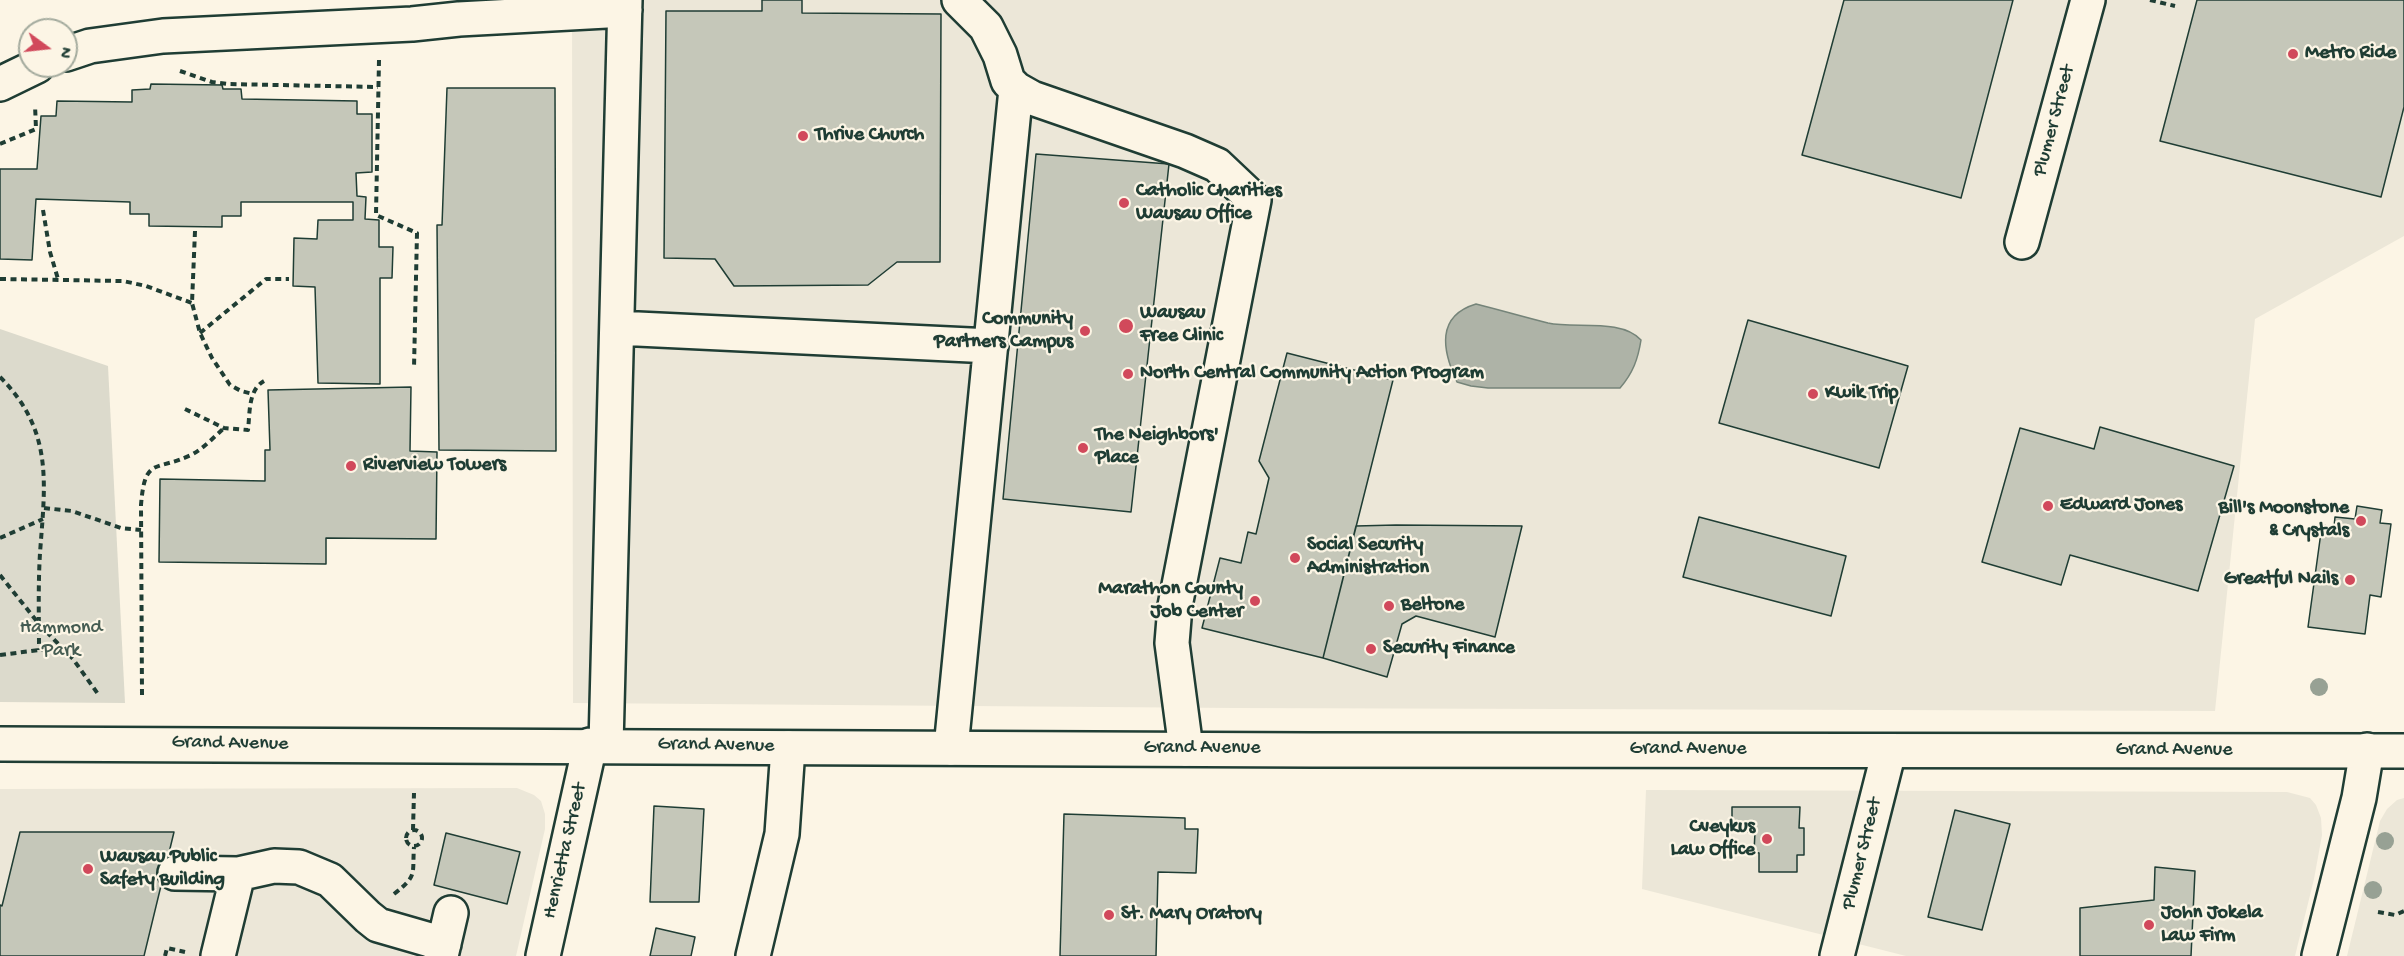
<!DOCTYPE html>
<html>
<head>
<meta charset="utf-8">
<style>
	body { margin:0 }
	#map { position:relative; width:2404px; height:956px; overflow:hidden; background:#fcf5e5; font-family:"Gochi Hand",sans-serif }
	canvas { display:block }
	.north { position:absolute; left:18px; top:18px; width:60px; height:60px; box-sizing:border-box; background:#fcf5e5; border:2px solid #a4ab9e; border-radius:50%; rotate:105deg; font-size:16px; font-weight:700; line-height:24px; text-align:center; color:#1f3d34 }
	.north::after { content:''; display:block; margin:auto; width:21px; height:27px; background:#d1495b; clip-path:polygon(50% 0,100% 100%,50% 72%,0 100%) }
</style>
</head>
<body>
<div id="map">
<canvas width="2404" height="956"></canvas>
<div class="north">N</div>
</div>
<script>
const g = document.querySelector('canvas').getContext('2d');
g.lineJoin = 'round';
function fillPath(path, color) {
  g.fillStyle = color;
  g.fill(path, 'evenodd');
}
function trace(path, color, width, dash) {
  g.strokeStyle = color;
  g.lineWidth = width;
  g.lineCap = dash ? 'butt' : 'round';
  g.setLineDash(dash || []);
  g.stroke(path);
}
function write(font, color, halo, rows, align = 'center') {
  g.font = font + ' "Gochi Hand",sans-serif';
  g.lineWidth = 4.5;
  g.setLineDash([]);
  g.textBaseline = 'middle';
  g.strokeStyle = halo;
  g.fillStyle = color;
  for (const [text, x, y, turn = 0] of rows) {
    g.save();
    g.translate(x, y);
    g.rotate((+turn || 0) * Math.PI / 180);
    g.textAlign = isNaN(turn) ? turn : align;
    if (halo) g.strokeText(text, 0, 0);
    g.fillText(text, 0, 0);
    g.restore();
  }
}
fillPath(new Path2D(`
	M 572,0 L 2404,0 L 2404,236 L 2255,319 L 2215,711 L 1236,708 L 573,703 Z
	M 517,788 L 534,795 L 541,801 L 545,814 L 545,829 L 516,956 L 0,956 L 0,789 Z
	M 1646,790 L 2287,792 L 2310,798 L 2316,805 L 2321,818 L 2322,835 L 2314,879 L 2295,956 L 1906,956 L 1642,889 Z
	M 2404,798 L 2404,956 L 2347,956 L 2380,821 L 2387,809 L 2397,800 Z`), '#ece7d8');
fillPath(new Path2D(`
	M 0,329 L 108,366 L 125,703 L 0,702 Z`), '#dcdacc');
const water = new Path2D(`
	M 1476,304 C 1500,310 1524,317 1548,323 C 1575,329 1621,318 1641,340 C 1638,359 1633,373 1620,388 L 1488,388 L 1471,386 L 1457,382 C 1442,350 1436,316 1476,304 Z`);
fillPath(water, '#aeb3a7');
trace(water, '#758479', 1.5);
const building = new Path2D(`
	M 762,0 L 802,0 L 802,13 L 941,14 L 940,262 L 897,262 L 868,285 L 734,286 L 715,259 L 664,258 L 666,11 L 762,11 Z
	M 1844,0 L 2013,0 L 1961,198 L 1802,155 Z
	M 2197,0 L 2404,0 L 2404,107 L 2381,197 L 2160,141 Z
	M 151,84 L 222,85 L 223,89 L 241,89 L 242,99 L 357,101 L 357,114 L 372,114 L 372,172 L 356,173 L 357,196 L 366,197 L 365,219 L 379,220 L 379,247 L 393,247 L 392,278 L 380,278 L 380,384 L 318,383 L 315,287 L 293,286 L 294,238 L 317,239 L 318,220 L 353,220 L 353,202 L 241,202 L 241,216 L 222,216 L 222,227 L 149,226 L 149,214 L 130,214 L 130,202 L 36,199 L 32,260 L 0,259 L 0,169 L 37,169 L 41,116 L 56,116 L 57,101 L 132,102 L 132,90 L 150,89 Z
	M 447,88 L 555,88 L 556,451 L 439,450 L 437,225 L 442,225 Z
	M 1036,154 L 1169,164 L 1131,512 L 1003,499 Z
	M 1748,320 L 1908,366 L 1879,468 L 1719,423 Z
	M 1287,353 L 1393,380 L 1323,658 L 1202,628 L 1220,558 L 1241,563 L 1248,532 L 1256,534 L 1269,478 L 1259,461 Z
	M 411,387 L 410,451 L 437,452 L 436,539 L 326,538 L 326,564 L 159,562 L 160,479 L 265,481 L 265,450 L 270,450 L 268,390 Z
	M 2100,427 L 2234,466 L 2198,591 L 2070,555 L 2061,585 L 1982,562 L 2020,428 L 2094,449 Z
	M 2357,506 L 2382,510 L 2380,523 L 2391,524 L 2381,597 L 2370,595 L 2365,634 L 2308,627 L 2322,525 L 2334,527 L 2335,517 L 2355,519 Z
	M 1699,517 L 1846,556 L 1831,616 L 1683,577 Z
	M 1396,525 L 1522,526 L 1495,637 L 1416,616 L 1402,624 L 1387,677 L 1323,658 L 1356,526 Z
	M 654,806 L 704,809 L 699,902 L 650,902 Z
	M 1732,807 L 1800,807 L 1799,828 L 1804,828 L 1804,855 L 1797,855 L 1797,872 L 1759,872 L 1759,853 L 1754,852 L 1755,832 L 1732,832 Z
	M 1955,810 L 2010,824 L 1982,930 L 1928,917 Z
	M 1064,814 L 1185,818 L 1185,829 L 1198,829 L 1196,873 L 1158,872 L 1156,956 L 1060,956 Z
	M 20,832 L 174,832 L 144,956 L 0,956 L 0,905 L 2,906 Z
	M 446,833 L 520,852 L 507,904 L 434,885 Z
	M 2155,867 L 2195,871 L 2191,956 L 2080,956 L 2080,908 L 2154,900 Z
	M 656,928 L 695,937 L 691,956 L 650,956 Z`);
fillPath(building, '#c5c7b9');
trace(building, '#1f3d34', 1.5);
const minor = new Path2D(`
	M 959,0 L 986,27 L 1000,55 L 1008,81 L 1016,89 L 1032,98 L 1185,151 L 1217,165 L 1254,200 L 1175,606 L 1172,643 L 1186,749
	M 66,54 L 90,46 L 163,36 L 412,24 L 459,19 L 625,10
	M 0,84 L 37,66
	M 2022,242 L 2088,0
	M 617,328 L 991,346
	M 606,745 L 625,0
	M 951,748 L 1016,89
	M 175,873 L 238,874 L 274,866 L 299,867 L 330,880 L 368,917 L 378,925 L 444,944
	M 218,956 L 238,874
	M 441,956 L 451,913
	M 543,956 L 590,745
	M 753,956 L 782,834 L 788,748
	M 1837,956 L 1889,751
	M 2319,956 L 2359,798 L 2367,750`);
const major = new Path2D(`
	M 0,744 L 1312,750 L 2404,751`);
trace(minor, '#1f3d34', 38);
trace(major, '#1f3d34', 38);
trace(new Path2D(`
	M 2150,0 L 2175,6
	M 379,60 L 376,215 L 417,233 L 414,368
	M 180,71 L 212,82 L 228,84 L 378,87
	M 0,144 L 36,129 L 35,105
	M 43,210 L 50,252 L 58,279
	M 195,231 L 192,303 L 200,333 L 212,358 L 230,385 L 241,391 L 253,394
	M 0,279 L 123,281 L 146,286 L 192,303
	M 200,333 L 266,279 L 289,279
	M 0,377 C 54,431 45,484 40,553 C 38,586 39,618 39,650
	M 185,409 L 224,428 L 248,430 C 250,413 248,390 264,381
	M 44,508 L 72,511 L 121,528 L 141,530
	M 0,538 L 43,519
	M 0,575 L 39,624 L 73,659 L 98,694
	M 0,655 L 39,650 L 65,651
	M 142,695 L 141,505 C 145,456 155,472 191,455 C 203,449 214,437 224,428
	M406 838a8 8 0 1 1 16 0a8 8 0 1 1-16 0Z
	M 413,830 L 414,793
	M 394,894 C 418,875 412,875 414,847
	M 2378,912 L 2395,915 L 2404,911
	M 165,956 L 167,948 L 185,952`), '#1f3d34', 4, [6, 4.5]);
trace(minor, '#fcf5e5', 33);
trace(major, '#fcf5e5', 33);
g.fillStyle = '#97a194';
for (const [x, y] of [
	[2319,687],
	[2385,841],
	[2373,890]
]) {
  g.beginPath();
  g.arc(x, y, 9, 0, 2 * Math.PI);
  g.fill();
}
for (const [x, y, r, color] of [
	[2293,54,6,"#d1495b"],
	[803,136,6,"#d1495b"],
	[1124,203,6,"#d1495b"],
	[1126,326,8,"#d1495b"],
	[1085,331,6,"#d1495b"],
	[1128,374,6,"#d1495b"],
	[1813,394,6,"#d1495b"],
	[1083,448,6,"#d1495b"],
	[351,466,6,"#d1495b"],
	[2048,506,6,"#d1495b"],
	[2361,521,6,"#d1495b"],
	[1295,558,6,"#d1495b"],
	[2350,580,6,"#d1495b"],
	[1255,601,6,"#d1495b"],
	[1389,606,6,"#d1495b"],
	[1371,649,6,"#d1495b"],
	[1767,839,6,"#d1495b"],
	[88,869,6,"#d1495b"],
	[1109,915,6,"#d1495b"],
	[2149,925,6,"#d1495b"]
]) {
  const dot = new Path2D();
  dot.arc(x, y, r, 0, 2 * Math.PI);
  g.fillStyle = color;
  g.fill(dot);
  trace(dot, '#fcf5e5', 2);
}
write('bold 20px', '#1f3d34', '#fcf5e5', [
	["Metro Ride",2305,54],
	["Thrive Church",815,136],
	["Catholic Charities",1136,192],
	["Wausau Office",1136,215],
	["Wausau",1140,314],
	["Free Clinic",1140,337],
	["Community",1073,320,"right"],
	["Partners Campus",1073,343,"right"],
	["North Central Community Action Program",1140,374],
	["Kwik Trip",1825,394],
	["The Neighbors'",1095,436],
	["Place",1095,459],
	["Riverview Towers",363,466],
	["Edward Jones",2060,506],
	["Bill's Moonstone",2349,509,"right"],
	["& Crystals",2349,532,"right"],
	["Social Security",1307,546],
	["Administration",1307,569],
	["Greatful Nails",2338,580,"right"],
	["Marathon County",1243,590,"right"],
	["Job Center",1243,613,"right"],
	["Beltone",1401,606],
	["Security Finance",1383,649],
	["Cveykus",1755,828,"right"],
	["Law Office",1755,851,"right"],
	["Wausau Public",100,858],
	["Safety Building",100,881],
	["John Jokela",2161,914],
	["Law Firm",2161,937],
	["St. Mary Oratory",1121,915]
], 'left');
write('20px', '#1f3d34', '#fcf5e5', [
	["Plumer Street",2055,121,-75],
	["Grand Avenue",230,744,1],
	["Grand Avenue",716,746,1],
	["Grand Avenue",1202,749],
	["Grand Avenue",1688,750],
	["Grand Avenue",2174,751],
	["Henrietta Street",566,851,-77],
	["Plumer Street",1863,854,-76]
]);
write('20px', '#455c52', '#fcf5e5', [
	["Hammond",61,629],
	["Park",61,652]
]);
</script>
</body>
</html>
